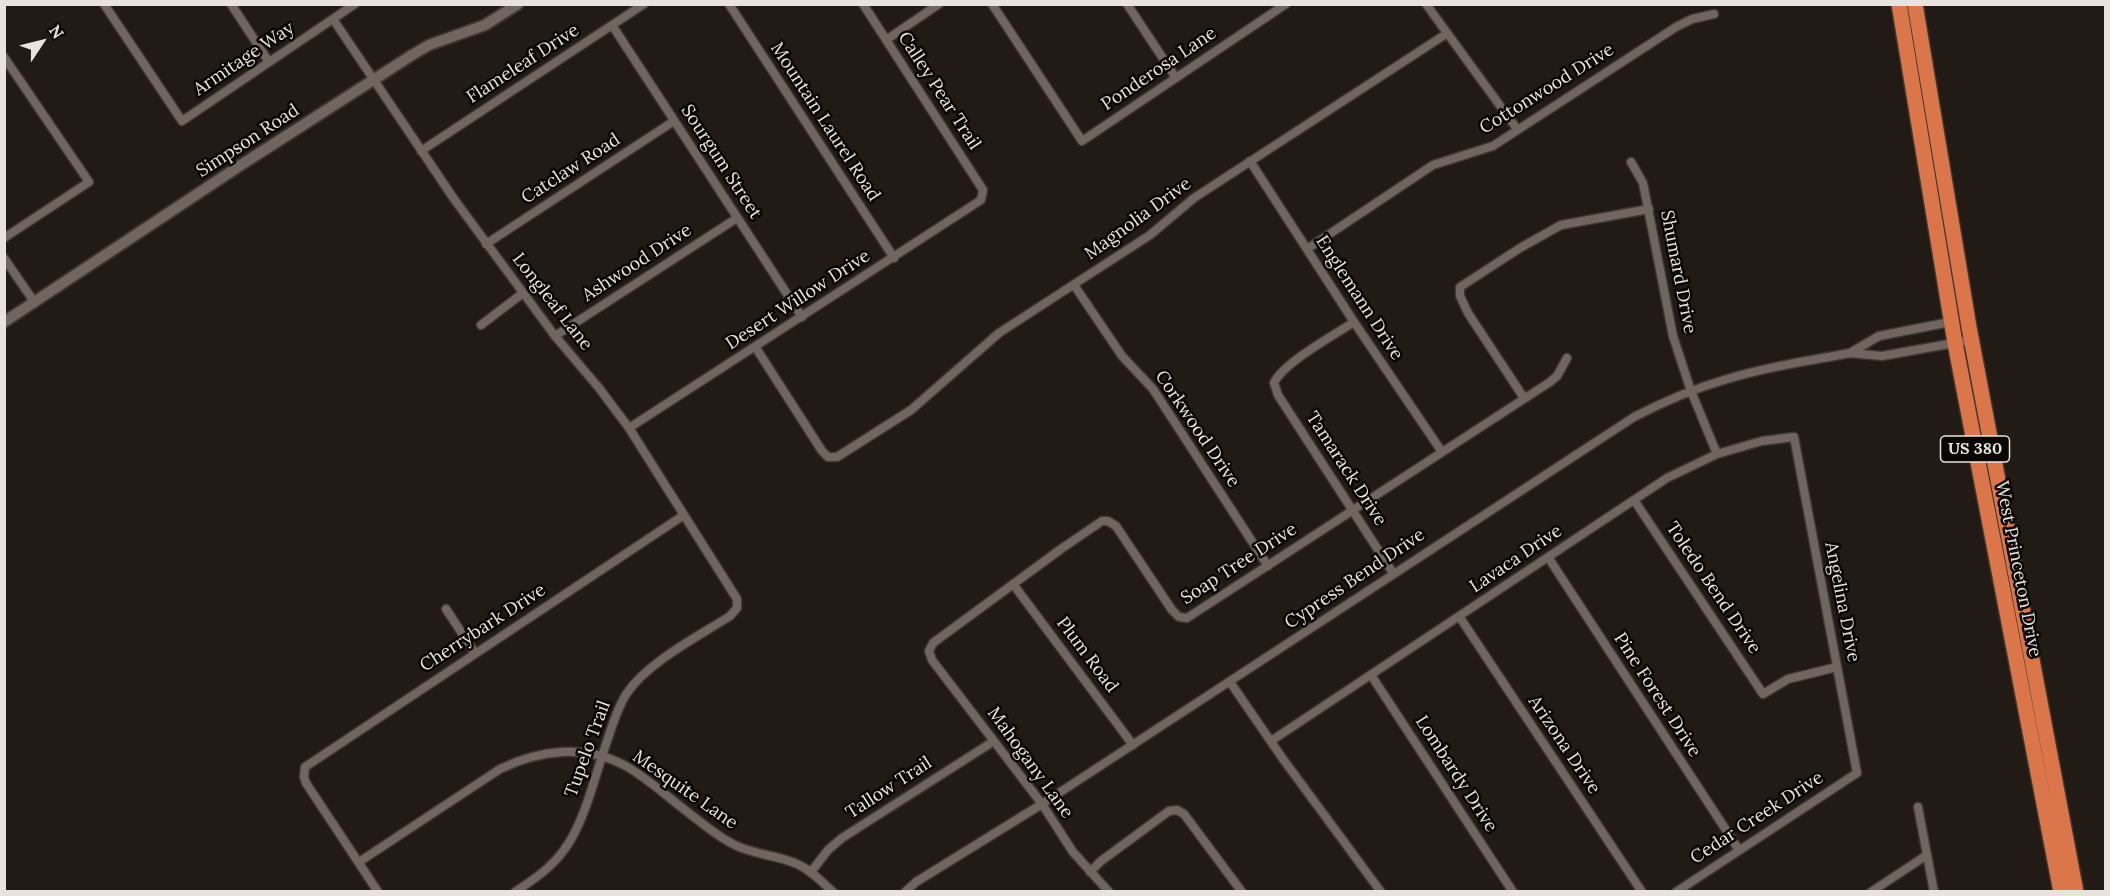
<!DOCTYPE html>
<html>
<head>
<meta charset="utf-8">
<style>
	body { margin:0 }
	#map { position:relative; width:2110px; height:896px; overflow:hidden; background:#221a15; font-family:Lora,serif }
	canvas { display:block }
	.frame { position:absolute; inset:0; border:6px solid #e9e3df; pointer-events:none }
	.north { position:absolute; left:12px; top:12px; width:60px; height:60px; -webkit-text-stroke:4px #090604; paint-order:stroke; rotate:55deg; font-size:16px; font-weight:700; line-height:24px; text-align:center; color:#e9e3df }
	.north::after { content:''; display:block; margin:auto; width:21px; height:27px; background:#e9e3df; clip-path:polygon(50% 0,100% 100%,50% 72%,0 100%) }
</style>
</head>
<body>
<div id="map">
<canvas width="2110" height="896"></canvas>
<div class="frame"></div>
<div class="north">N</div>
</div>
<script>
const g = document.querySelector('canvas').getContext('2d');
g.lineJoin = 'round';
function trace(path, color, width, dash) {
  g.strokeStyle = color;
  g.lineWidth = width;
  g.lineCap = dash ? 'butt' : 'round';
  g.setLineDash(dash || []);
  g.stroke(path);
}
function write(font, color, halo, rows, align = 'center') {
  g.font = font + ' Lora,serif';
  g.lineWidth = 5;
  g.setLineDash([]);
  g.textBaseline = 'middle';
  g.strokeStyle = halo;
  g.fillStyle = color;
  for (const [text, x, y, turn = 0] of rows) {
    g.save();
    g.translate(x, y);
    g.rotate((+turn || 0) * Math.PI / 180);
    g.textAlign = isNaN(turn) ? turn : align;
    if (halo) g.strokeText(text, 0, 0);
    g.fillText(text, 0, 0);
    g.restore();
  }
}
const minor = new Path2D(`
	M 104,4 L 182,121 L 355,4
	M 231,4 L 269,62
	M 729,4 L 894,258
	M 992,4 L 1082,141 L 1286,4
	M 1127,4 L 1176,78
	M 1426,4 L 1517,129
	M 333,19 L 454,199 L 555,336 L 599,388 L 629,428 L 737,599 L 737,608 L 730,616 C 699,636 648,662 627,693 C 617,708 612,727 606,744 C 595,776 584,824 564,850 C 551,868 533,880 515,892
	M 612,25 L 802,317
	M 886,40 L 939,4
	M 4,57 L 89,182 L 4,238
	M 421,151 L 644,4
	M 1250,161 L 1354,322 L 1442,452
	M 1631,162 L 1643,183 L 1673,336 L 1691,391 L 1717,454
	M 486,244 L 674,121
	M 1307,249 L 1433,165 L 1493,146 L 1676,27 L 1692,19 L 1714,14
	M 4,258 L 35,303
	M 1074,285 L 1122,356 L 1153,389 L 1268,566
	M 1955,321 L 1879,336 L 1850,353 L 1882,356 L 1971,340
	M 1354,322 C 1334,335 1283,363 1274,383 L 1278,395 L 1393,573
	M 481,325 L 523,293
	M 555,336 L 737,218
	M 756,348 L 822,451 L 828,457 L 837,457 L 911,410 L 999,333 L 1150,235 L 1194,198 L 1446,34
	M 1524,398 L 1468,313 L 1460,296 L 1460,287 L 1520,248 L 1561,225 L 1649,209
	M 629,428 L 981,200 L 983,190 L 863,4
	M 1634,500 L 1763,694 L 1788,679 L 1837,667
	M 1548,557 L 1739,850
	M 1013,584 L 1133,745
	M 446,609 L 475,653
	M 1459,616 L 1642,892
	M 1371,675 L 1513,892
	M 1230,682 L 1283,759 L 1381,892
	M 1271,741 L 1667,478 L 1717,454 L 1762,441 L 1794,437 L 1857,773 L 1676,892
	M 1918,807 L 1934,892
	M 359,862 L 500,769 C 539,750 584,744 624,765 C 648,778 671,800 694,817 C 707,827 720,838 735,845 C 755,855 777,855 797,864 C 811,870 822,882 833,892
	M 811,872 L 828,850 L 842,838 L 994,741
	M 1090,872 L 1101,861 L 1169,811 L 1177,810 L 1184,814 L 1242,892
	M 378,892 L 306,783 L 304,777 L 305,767 L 684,515
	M 905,892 L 916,882 L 1042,804 L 1634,417 C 1663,402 1693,389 1724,380 C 1765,367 1808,361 1850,353
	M 1109,892 L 1073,852 L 1042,804 L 932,660 L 929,651 L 933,643 L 1061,549 L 1102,521 L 1108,521 L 1116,526 L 1172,610 L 1179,617 L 1187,618 L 1550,382 L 1557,376 L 1567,358
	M 1871,892 L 1927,855`);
const tertiary = new Path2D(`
	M 4,322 L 241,165 L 412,55 L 429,45 L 485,25 L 518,4`);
const trunk = new Path2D(`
	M 1899,4 L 1955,343 L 2061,892
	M 1915,4 L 1969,327 L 2076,892`);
trace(minor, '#3d3633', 11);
trace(tertiary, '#3d3633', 14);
trace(trunk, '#3d3633', 18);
trace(minor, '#70665f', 8);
trace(tertiary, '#70665f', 10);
trace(trunk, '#db764a', 15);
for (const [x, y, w] of [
	[1975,449,69]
]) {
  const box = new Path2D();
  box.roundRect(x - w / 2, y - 13, w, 26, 4.5);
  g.fillStyle = '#090604';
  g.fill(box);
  trace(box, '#e9e3df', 1.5);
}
write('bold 16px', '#e9e3df', null, [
	["US 380",1975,449]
]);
write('18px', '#e9e3df', '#090604', [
	["Armitage Way",244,59,-34],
	["Flameleaf Drive",523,64,-33],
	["Ponderosa Lane",1159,69,-34],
	["Cottonwood Drive",1547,89,-32],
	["Calley Pear Trail",939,91,57],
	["Mountain Laurel Road",825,122,57],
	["Simpson Road",248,141,-33],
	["Sourgum Street",721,162,57],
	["Catclaw Road",571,169,-33],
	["Magnolia Drive",1138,219,-36],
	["Ashwood Drive",637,263,-33],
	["Shumard Drive",1678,272,79],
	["Englemann Drive",1359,298,57],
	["Desert Willow Drive",798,300,-33],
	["Longleaf Lane",552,302,52],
	["Corkwood Drive",1197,429,56],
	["Tamarack Drive",1346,469,57],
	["Lavaca Drive",1516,559,-34],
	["Soap Tree Drive",1239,564,-33],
	["West Princeton Drive",2018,569,79],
	["Cypress Bend Drive",1355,579,-34],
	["Toledo Bend Drive",1713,588,56],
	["Angelina Drive",1842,602,79],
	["Cherrybark Drive",483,628,-33],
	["Plum Road",1087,655,53],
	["Pine Forest Drive",1657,695,57],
	["Arizona Drive",1564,745,56],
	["Tupelo Trail",588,749,-70],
	["Mahogany Lane",1030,763,54],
	["Lombardy Drive",1456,774,57],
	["Tallow Trail",889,788,-33],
	["Mesquite Lane",685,790,35],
	["Cedar Creek Drive",1757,818,-33]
]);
</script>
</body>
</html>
